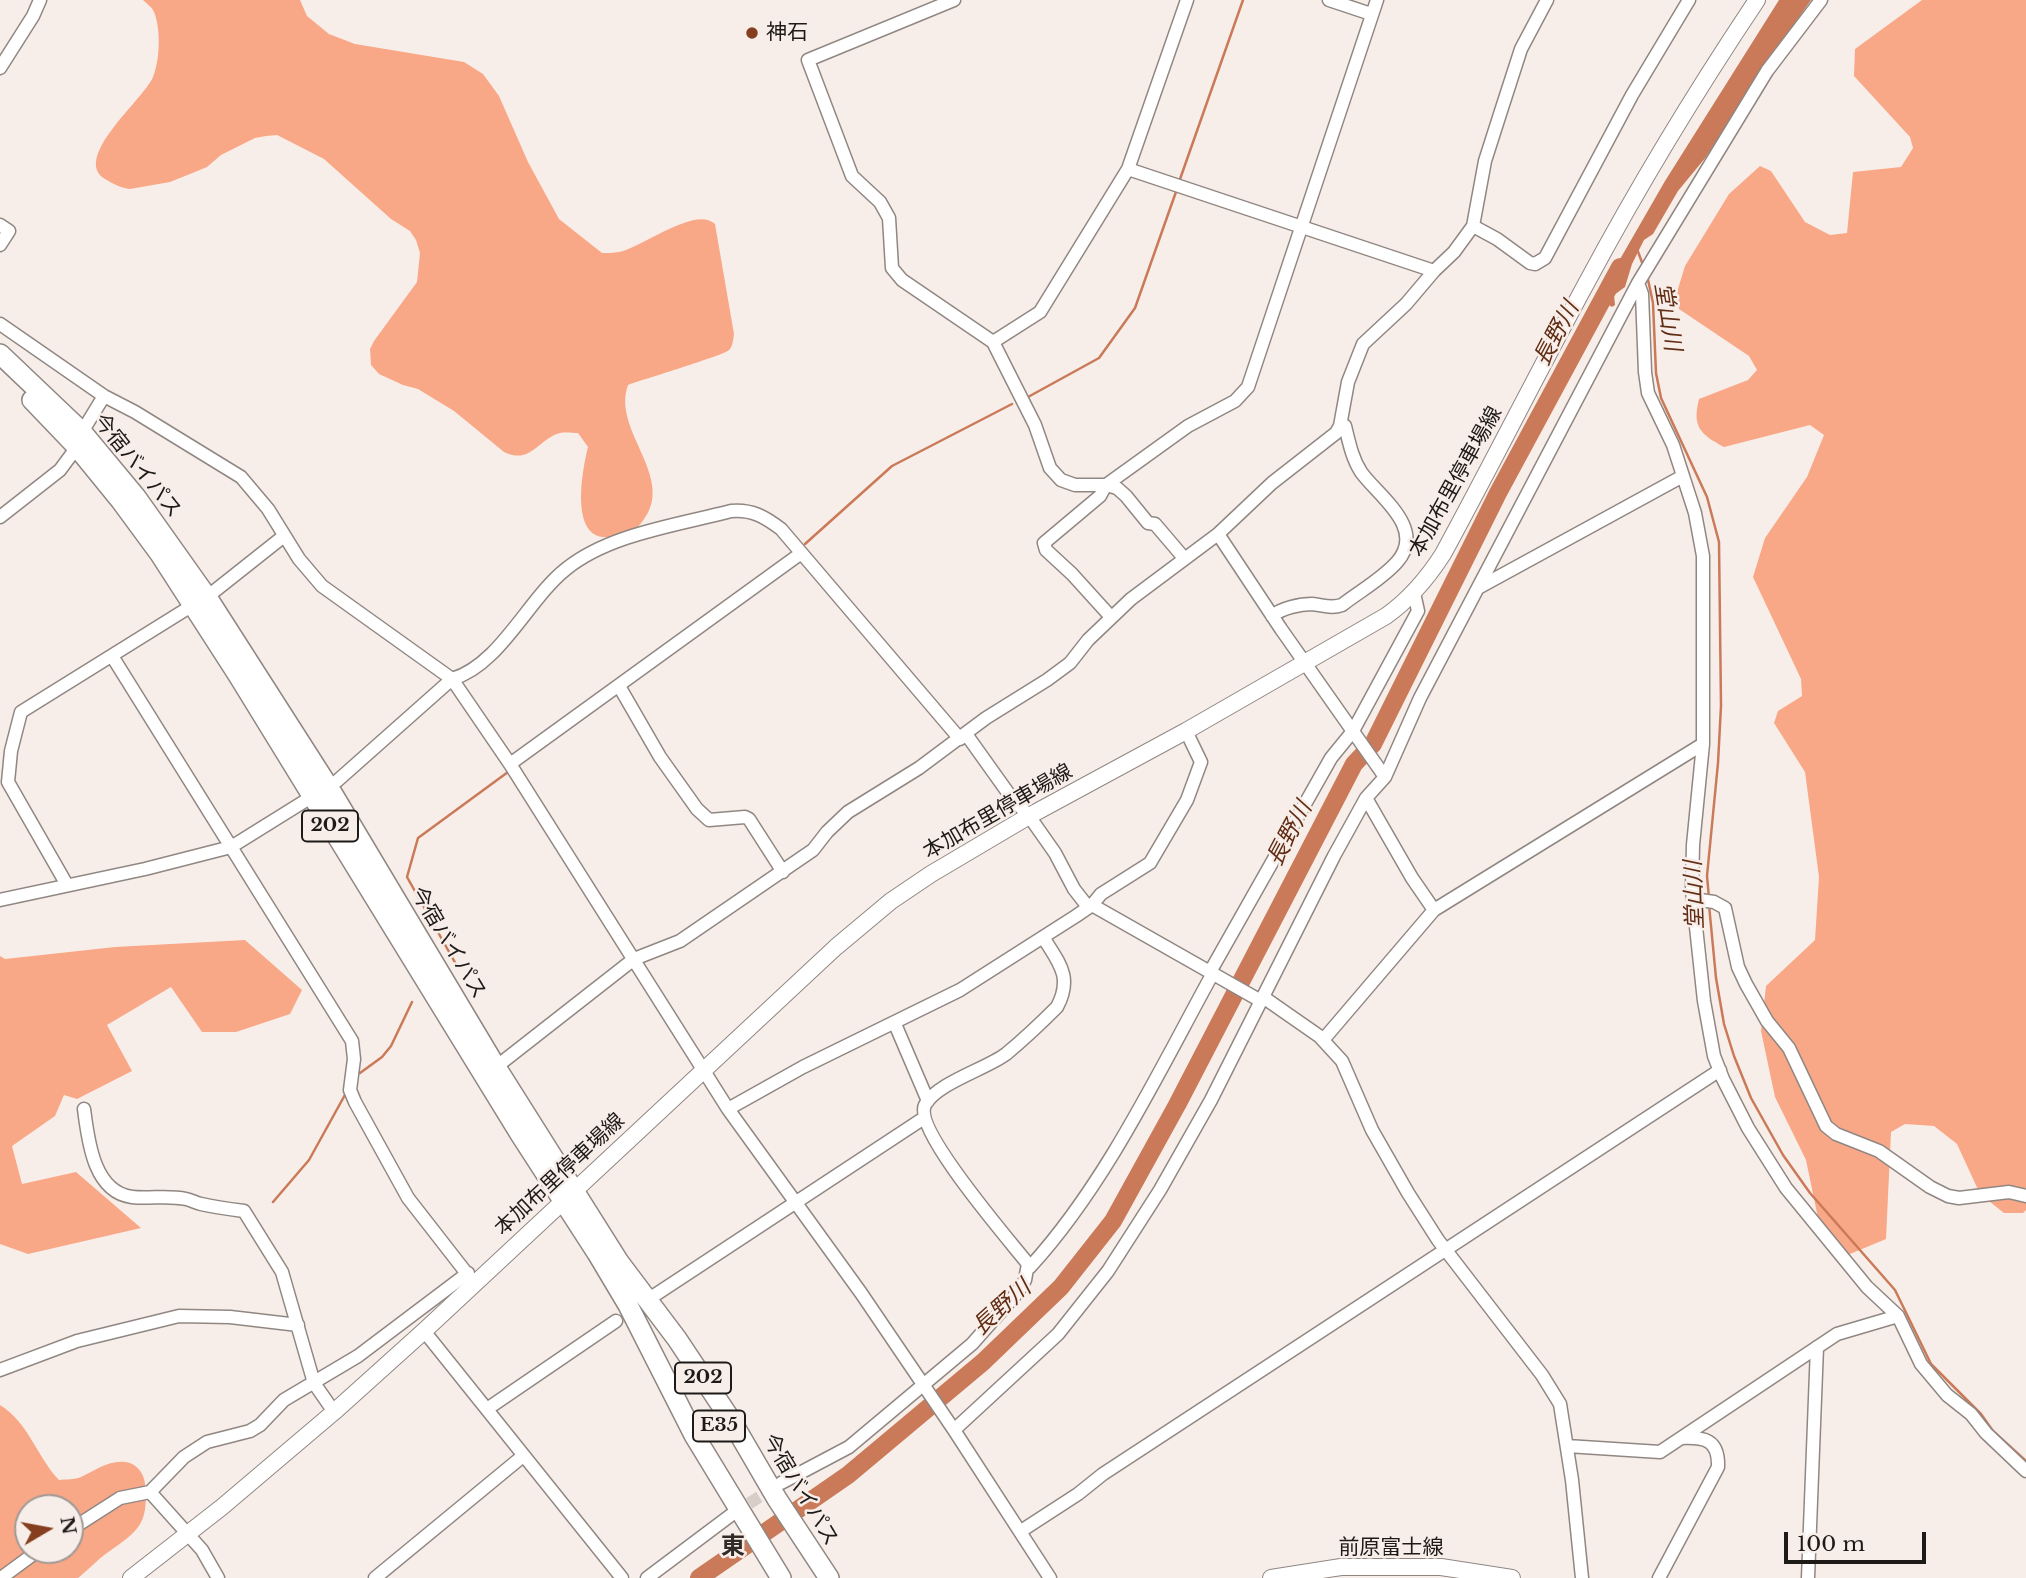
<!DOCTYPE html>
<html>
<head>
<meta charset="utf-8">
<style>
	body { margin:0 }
	#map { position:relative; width:2026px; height:1578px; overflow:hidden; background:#f8eee9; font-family:"Libre Baskerville",serif }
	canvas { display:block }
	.north { position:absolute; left:14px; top:1494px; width:70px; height:70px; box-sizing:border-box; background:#f8eee9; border:2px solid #a09995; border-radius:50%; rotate:80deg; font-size:19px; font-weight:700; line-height:28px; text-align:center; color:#1d1a18 }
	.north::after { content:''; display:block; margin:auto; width:24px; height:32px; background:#853e1e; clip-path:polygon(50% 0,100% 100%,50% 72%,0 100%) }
	.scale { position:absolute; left:1784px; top:1532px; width:142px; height:32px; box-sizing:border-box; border:4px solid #1d1a18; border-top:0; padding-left:9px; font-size:21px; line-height:24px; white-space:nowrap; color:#1d1a18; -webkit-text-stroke:5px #f8eee9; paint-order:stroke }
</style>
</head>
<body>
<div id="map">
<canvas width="2026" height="1578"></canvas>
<div class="north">N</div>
<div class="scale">100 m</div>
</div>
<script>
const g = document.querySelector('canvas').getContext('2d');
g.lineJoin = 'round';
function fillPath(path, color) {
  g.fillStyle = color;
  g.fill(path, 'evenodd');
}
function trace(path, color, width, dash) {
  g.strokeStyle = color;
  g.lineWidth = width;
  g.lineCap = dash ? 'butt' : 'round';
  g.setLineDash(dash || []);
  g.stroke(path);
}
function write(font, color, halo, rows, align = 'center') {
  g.font = font + ' "Libre Baskerville","Noto Sans JP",serif';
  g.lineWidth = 5;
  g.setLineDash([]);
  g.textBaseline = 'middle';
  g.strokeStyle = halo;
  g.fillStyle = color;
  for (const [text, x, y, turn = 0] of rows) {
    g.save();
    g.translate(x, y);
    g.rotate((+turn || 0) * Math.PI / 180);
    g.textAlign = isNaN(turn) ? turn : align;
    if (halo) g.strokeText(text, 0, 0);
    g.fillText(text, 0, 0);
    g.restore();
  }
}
fillPath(new Path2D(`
	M 143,0 L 300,0 L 307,16 L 329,34 L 355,44 L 464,62 L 483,74 L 499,96 L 528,162 L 559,219 L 602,253 C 607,253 614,253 619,252 C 641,248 696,205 715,224 L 734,334 C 733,340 733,346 729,350 C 725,355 641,380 628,385 C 611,431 678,478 642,522 C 633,534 623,535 609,537 C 569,541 582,471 588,447 L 578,433 C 573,433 565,432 560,433 C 538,439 531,465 504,452 L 454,411 L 418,389 L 403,385 L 379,374 L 371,365 L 370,349 L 374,341 L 417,282 L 420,253 L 416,240 L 410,231 L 391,219 L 324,159 L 277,135 L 266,136 L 255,138 L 221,155 L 207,167 L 190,174 L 170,182 L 130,189 C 121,188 113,184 105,179 C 71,158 144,99 153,77 C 160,60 161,29 154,12 C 152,7 147,4 143,0 Z
	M 1922,0 L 2026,0 L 2026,1210 L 2023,1213 L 2004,1213 L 1980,1194 L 1957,1144 L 1934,1126 L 1905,1124 L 1891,1132 L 1886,1239 L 1850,1254 L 1823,1242 L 1806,1160 L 1775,1097 L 1761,1031 L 1766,986 L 1815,940 L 1819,877 L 1805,772 L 1774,723 L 1778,711 L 1802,696 L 1801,679 L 1753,577 L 1765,538 L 1807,477 L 1824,435 L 1810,425 L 1724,447 C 1700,434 1692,427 1699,399 L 1748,380 L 1757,370 L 1749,356 L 1679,309 L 1677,292 L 1685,266 L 1729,194 L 1760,166 L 1771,171 L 1805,222 L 1830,235 L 1847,233 L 1853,172 L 1901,167 L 1913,148 L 1910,137 L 1854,76 L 1855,49 Z
	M 245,940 L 302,990 L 290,1014 L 236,1032 L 202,1032 L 171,987 L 107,1025 L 132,1071 L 77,1099 L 64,1095 L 55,1116 L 12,1146 L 22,1184 L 76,1172 L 141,1228 L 28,1254 L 0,1244 L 0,956 L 5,959 L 115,947 Z
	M 0,1405 C 29,1423 37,1457 59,1480 C 66,1479 74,1480 81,1477 C 96,1470 108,1460 126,1462 C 137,1464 144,1473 145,1484 C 149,1525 138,1531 107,1553 C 97,1560 88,1570 78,1578 L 0,1578 ZM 28,1508 L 70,1508 L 70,1550 L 28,1550 Z`), '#f9a887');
fillPath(new Path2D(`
	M 1779,0 L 1811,0 L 1759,74 L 1706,157 L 1678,191 L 1653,234 L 1644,240 L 1632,264 L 1625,287 L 1614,295 L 1615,305 L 1612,307 L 1604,302 L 1611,291 L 1608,280 L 1665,181 Z`), '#ca7a58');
trace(new Path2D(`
	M 1179,182 L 1243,0
	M 1637,249 L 1643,265
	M 1647,275 L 1653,303 L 1656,373 L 1661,398 L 1707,497 L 1719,542 L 1721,706 L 1718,763 L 1707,876 L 1709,898
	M 1028,397 L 1099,358 L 1135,308 L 1177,189
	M 805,544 L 892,466 L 1012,404
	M 1709,905 L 1716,978 L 1724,1024 L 1734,1056 L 1751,1098 L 1783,1155 L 1810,1193 L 1895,1290 L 1931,1364 L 1981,1414 L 1993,1431 L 2026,1461
	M 457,966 L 407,877 L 418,838 L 508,772
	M 360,1073 L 382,1057 L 391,1046 L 412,1002
	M 273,1202 L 309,1160 L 346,1093`), '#ca7a58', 2.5);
trace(new Path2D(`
	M 699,1578 L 848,1475 L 983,1362 L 1061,1287 L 1113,1221 L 1177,1105 L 1354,764 L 1373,744 L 1498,493 L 1620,267`), '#ca7a58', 18);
trace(new Path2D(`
	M 734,1513 L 775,1487`), '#d7ceca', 12, [12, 6]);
const minor = new Path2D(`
	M 954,0 L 808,60 L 852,176 L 880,202 L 889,218 L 892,268 L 902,280 L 993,342 L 1035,425 L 1050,468 L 1061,480 L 1075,485 L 1106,485 L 1117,488 L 1126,496 L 1148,523 L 1155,524 L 1184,558
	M 1329,0 L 1371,14
	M 0,68 L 33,16 L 40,0
	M 1128,169 L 1434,271
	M 0,225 L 9,231 L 0,245
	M 1473,226 L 1497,239 L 1530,263 L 1535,264 L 1545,258 L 1632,95 L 1689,0
	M 1638,283 L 1642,294 L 1645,372 L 1648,393 L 1673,445 L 1695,513 L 1703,556 L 1703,744 L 1693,845 L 1692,890 L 1704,1001 L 1714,1056 L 1723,1079 L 1748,1128 L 1786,1188 L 1867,1287 L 1898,1316 L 1921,1364 L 1947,1395 L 1971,1414 L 1986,1433 L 2026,1471
	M 0,324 L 104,396 L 135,412 L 241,477 L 268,509 L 299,559 L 322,586 L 452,679 L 510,764 L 728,1109 L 861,1293 L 954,1430 L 1050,1578
	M 993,342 L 1040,312 L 1128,169 L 1187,0
	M 82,432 L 104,396
	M 0,517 L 60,470 L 77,447
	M 1218,534 L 1281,629 L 1385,777
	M 1478,588 L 1683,476
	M 207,597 L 284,536
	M 1272,616 C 1282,608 1300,604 1312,604 C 1323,605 1331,609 1342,605 C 1360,591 1382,579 1397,562 C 1427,528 1378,496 1361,472 C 1352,458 1349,442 1345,426 L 1340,426
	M 1111,617 L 1072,574 L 1046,550 L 1044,543 L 1100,496 L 1106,485 L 1188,426 L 1235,401 L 1248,387 L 1377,0
	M 112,656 L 352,1041 L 354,1059 L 350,1090 L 355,1102 L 408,1198 L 475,1284
	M 619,686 L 660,757 L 697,809 L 709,820 L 745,817 L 749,819 L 783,872
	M 966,734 L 1011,797 L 1029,816 L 1055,853 L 1074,889 L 1088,907
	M 510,764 L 800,554
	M 1366,798 L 1412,878 L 1434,910
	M 67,885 L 8,782 L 11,751 L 21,712 L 193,605
	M 1693,899 L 1714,902 L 1725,908 L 1738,967 L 1746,984 L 1767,1021 L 1789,1048 L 1826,1126 L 1836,1134 L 1879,1151 L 1930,1187 L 1948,1196 L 1959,1198 L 2009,1192 L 2026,1196
	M 0,900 L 145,869 L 231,847 L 337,781 L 452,679 C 500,665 528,599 566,569 C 609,534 678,525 731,511 C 752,509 765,517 781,529 L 960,739
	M 1092,905 L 1261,1001
	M 1210,972 L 1331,758 L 1353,731 L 1418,611 L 1414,593
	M 1263,997 L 1319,1036 L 1342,1061 L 1372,1130 L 1408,1193 L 1438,1240 L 1542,1375 L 1560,1404 L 1572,1480 L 1582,1578
	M 895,1024 L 928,1101
	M 1323,1040 L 1434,910 L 1703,744
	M 496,1067 L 634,959 L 680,941 L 813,850 L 827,832 L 848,812 L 919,768 L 986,718 L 1047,680 L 1070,663 L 1088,640 L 1131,599 L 1218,534 L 1272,483 L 1336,433 L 1340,426 L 1348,382 L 1363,344 L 1406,304 L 1434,271 L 1454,252 L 1473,226 L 1485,161 L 1501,111 L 1521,49 L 1547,0
	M 84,1109 C 88,1139 93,1192 132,1197 C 149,1199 168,1195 186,1199 C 191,1200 196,1203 201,1204 C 215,1207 229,1209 244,1211 L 282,1272 L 314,1383 L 334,1412
	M 728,1109 L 803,1067 L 960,990 L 1076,916 L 1092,905 L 1101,894 L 1150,863 L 1187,800 L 1201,762 L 1186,731
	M 1028,1264 C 1010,1241 913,1130 925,1105 C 937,1083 986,1069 1006,1054 C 1023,1040 1041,1023 1057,1007 C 1073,977 1059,963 1043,937
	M 1028,1264 L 1030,1267 C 1106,1184 1159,1071 1213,973
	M 655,1295 L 924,1118
	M 424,1331 L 622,1578
	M 0,1370 L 77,1341 L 179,1316 L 230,1317 L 298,1325
	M 487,1409 L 616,1321
	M 954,1430 L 1058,1334 L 1108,1271 L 1160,1190 L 1211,1100 L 1334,856 L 1366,798 L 1385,777 L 1420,698 L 1638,283 L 1767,71 L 1821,0
	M 1567,1446 L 1660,1452 L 1837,1334 L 1898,1316
	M 781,1483 L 849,1447 L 972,1344 L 1018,1292 L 1025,1280 L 1028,1264
	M 150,1492 L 202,1550 L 218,1578
	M 70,1530 L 120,1498 L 150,1492 L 184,1457 L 207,1442 L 250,1431 L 260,1425 L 284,1400 L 358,1356 L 468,1273
	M 1021,1531 L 1078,1494 L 1103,1474 L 1720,1070
	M 1,1578 L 39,1550
	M 375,1578 L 523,1456
	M 647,1578 L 731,1515
	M 1659,1578 L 1718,1467 C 1719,1439 1704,1437 1681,1438
	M 1808,1578 L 1817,1347`);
const major = new Path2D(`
	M 131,1578 L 222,1507 L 334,1412 L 424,1331 L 836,947 L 891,901 L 931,874 L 1029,816 L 1186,731 L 1386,616 C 1410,599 1427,579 1443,554 C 1492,464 1538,372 1587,282 C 1639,185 1696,91 1757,0
	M 1271,1578 L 1341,1567 L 1441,1567 L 1512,1578`);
const highway = new Path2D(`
	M 0,354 L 82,432 L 136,497 L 207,597 L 328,786 L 496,1067 L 619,1262 L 677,1339 L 731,1420 L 777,1499 L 829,1578
	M 32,400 L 77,447 L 121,501 L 160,554 L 238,675 L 520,1134 L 597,1253 L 628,1305 L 694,1435 L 781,1578`);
trace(minor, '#908783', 15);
trace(major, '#908783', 18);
trace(highway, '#908783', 22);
trace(minor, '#fff', 12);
trace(major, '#fff', 16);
trace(highway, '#fff', 19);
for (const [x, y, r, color] of [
	[752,33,7,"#853e1e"]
]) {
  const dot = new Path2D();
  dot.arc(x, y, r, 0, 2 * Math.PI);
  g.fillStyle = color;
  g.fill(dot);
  trace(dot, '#f8eee9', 2.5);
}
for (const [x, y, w] of [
	[330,826,56],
	[703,1378,56],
	[719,1426,52]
]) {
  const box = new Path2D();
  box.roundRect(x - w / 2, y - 15.5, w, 31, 5);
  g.fillStyle = '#f8eee9';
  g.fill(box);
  trace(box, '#1d1a18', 2);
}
write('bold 19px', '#1d1a18', null, [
	["202",330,826],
	["202",703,1378],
	["E35",719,1426]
]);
write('21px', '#1d1a18', '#f8eee9', [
	["神石",766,33]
], 'left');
write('21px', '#1d1a18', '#f8eee9', [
	["今宿バイパス",137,466,51],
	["本加布里停車場線",1456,482,-61],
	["本加布里停車場線",998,812,-30],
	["今宿バイパス",448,943,59],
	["本加布里停車場線",560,1175,-43],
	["今宿バイパス",800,1490,59],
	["前原富士線",1391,1548]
]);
write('italic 23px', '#612d15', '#f8eee9', [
	["堂山川",1667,317,81],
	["長野川",1557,334,-62],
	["長野川",1290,834,-62],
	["堂山川",1695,895,-92],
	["長野川",1002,1308,-42]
]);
write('bold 24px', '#322a27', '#f8eee9', [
	["東",733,1547]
]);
</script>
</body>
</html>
